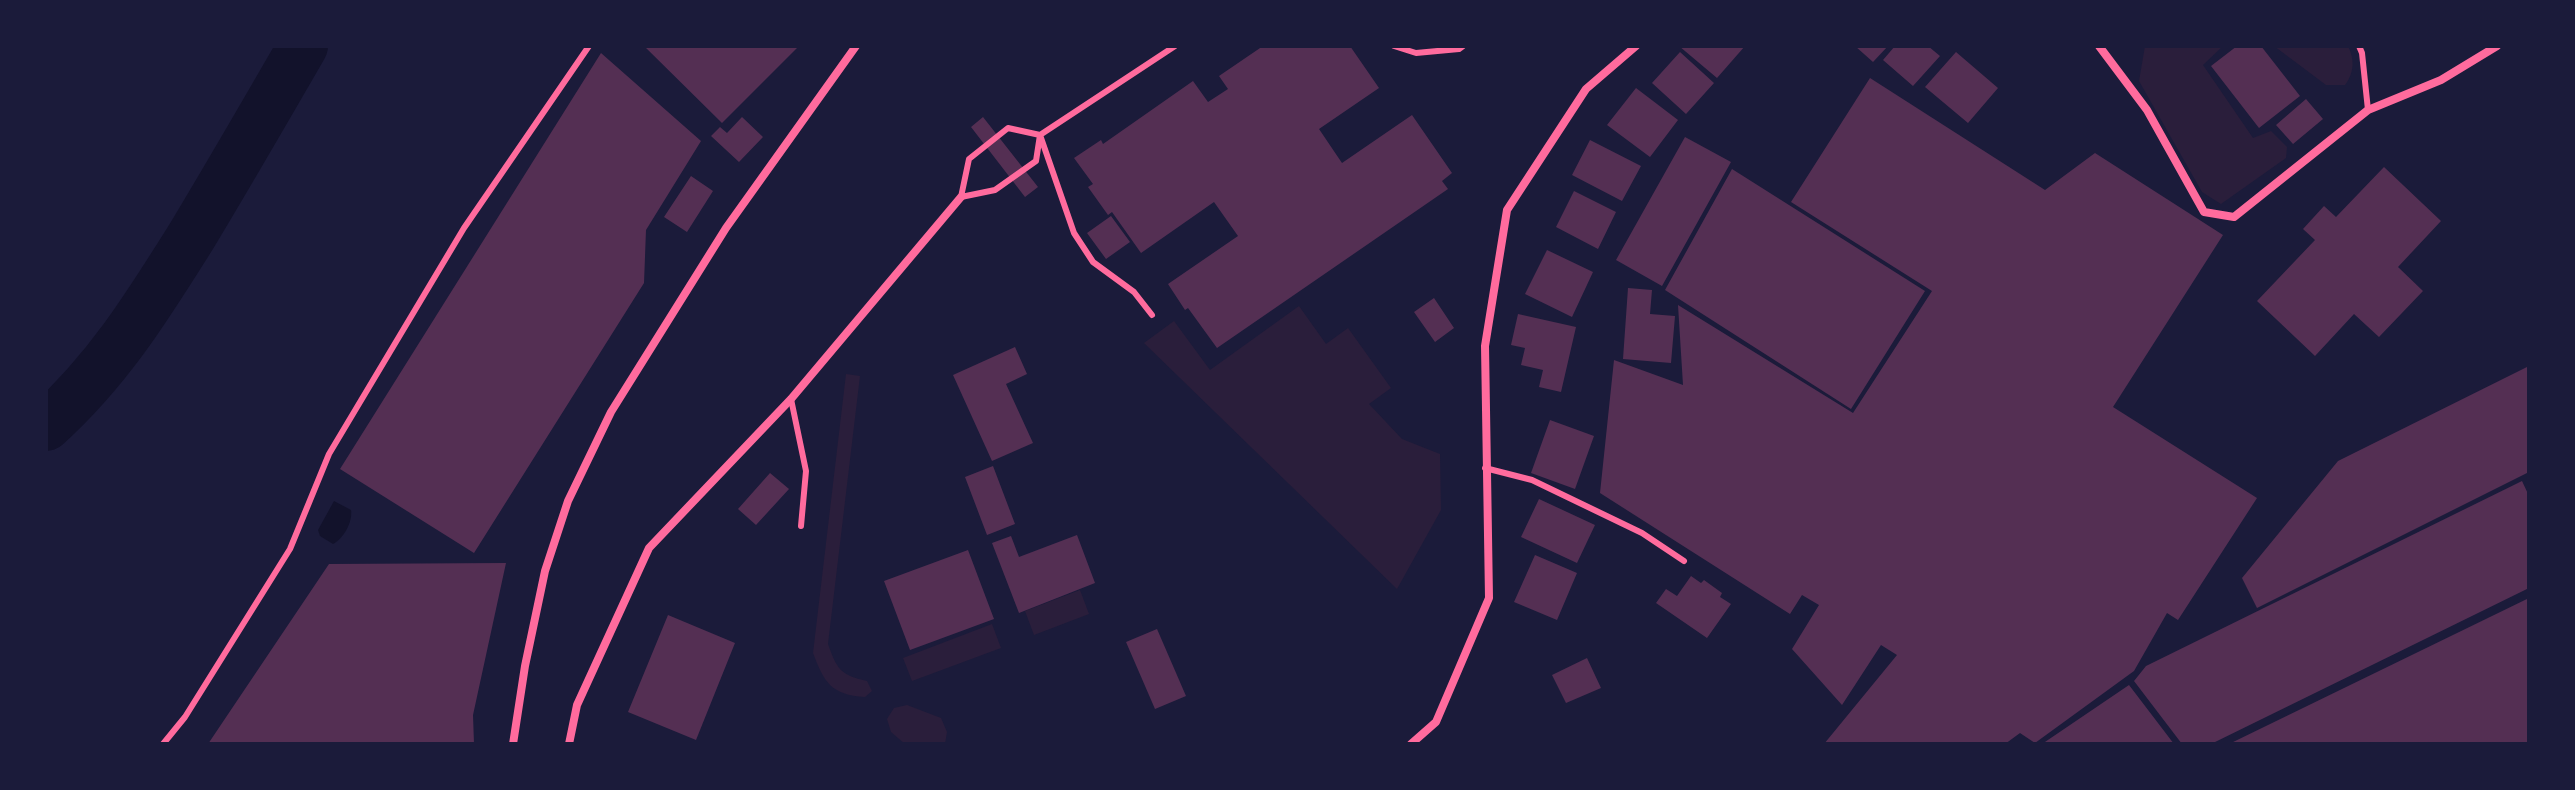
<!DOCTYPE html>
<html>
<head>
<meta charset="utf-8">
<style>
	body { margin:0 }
	#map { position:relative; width:2575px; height:790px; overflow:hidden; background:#1b1b3a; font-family:Inter,sans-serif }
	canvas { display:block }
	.frame { position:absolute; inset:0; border:48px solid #1b1b3a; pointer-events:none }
</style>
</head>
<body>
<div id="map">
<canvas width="2575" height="790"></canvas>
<div class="frame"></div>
</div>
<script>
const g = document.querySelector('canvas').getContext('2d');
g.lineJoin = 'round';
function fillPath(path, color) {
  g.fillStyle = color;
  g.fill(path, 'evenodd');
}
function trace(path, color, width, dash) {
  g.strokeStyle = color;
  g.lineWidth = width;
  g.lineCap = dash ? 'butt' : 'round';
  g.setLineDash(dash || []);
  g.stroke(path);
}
fillPath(new Path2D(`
	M 2145,46 L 2223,46 L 2203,65 L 2253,138 L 2271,131 L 2287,147 L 2286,158 L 2221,204 L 2202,192 L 2139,81 Z
	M 2274,46 L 2348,46 C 2355,60 2354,73 2345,85 L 2326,85 Z
	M 1299,306 L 1326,344 L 1348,328 L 1391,388 L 1369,404 L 1402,439 L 1440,454 L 1441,510 L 1397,589 L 1144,343 L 1174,321 L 1210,370 Z
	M 846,374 L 860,376 L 828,644 C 837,669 840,675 867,681 L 872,691 L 865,697 C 831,695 824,682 813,653 Z
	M 1080,590 L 1089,614 L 1034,635 L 1025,611 Z
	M 992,624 L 1001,648 L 912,681 L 903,658 Z
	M 907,705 L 941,718 L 947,732 L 945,744 L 905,744 L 891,732 L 887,719 L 894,708 Z`), '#2a1e3b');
fillPath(new Path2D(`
	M 334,501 L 351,510 C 353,522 343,539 333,544 L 320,536 L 318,530 Z`), '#12122b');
trace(new Path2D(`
	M 46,426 C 108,370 147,307 191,237 C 229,174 266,110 303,46`), '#12122b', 50);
fillPath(new Path2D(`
	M 644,46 L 799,46 L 722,123 Z
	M 1263,46 L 1350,46 L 1379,88 L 1319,129 L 1342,163 L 1412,115 L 1452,173 L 1442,181 L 1448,189 L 1217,348 L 1188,308 L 1185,310 L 1168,284 L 1238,236 L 1214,202 L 1141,253 L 1112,212 L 1108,215 L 1088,187 L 1093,184 L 1074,158 L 1101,140 L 1103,144 L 1193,81 L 1208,102 L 1228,89 L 1219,76 Z
	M 1679,46 L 1745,46 L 1717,78 Z
	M 1855,46 L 1888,46 L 1873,62 Z
	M 1895,46 L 1928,46 L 1940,56 L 1913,86 L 1883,60 Z
	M 2237,46 L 2261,46 L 2300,96 L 2259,128 L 2211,66 Z
	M 1680,52 L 1714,83 L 1686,114 L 1652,83 Z
	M 1956,52 L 1998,88 L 1968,123 L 1925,87 Z
	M 601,53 L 701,141 L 646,230 L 644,283 L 474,553 L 340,469 Z
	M 1870,78 L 2045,190 L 2095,153 L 2223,235 L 2113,407 L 2257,498 L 2178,620 L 2167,613 L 2134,671 L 2035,743 L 2020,733 L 2005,744 L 1824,744 L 1897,655 L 1881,645 L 1842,705 L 1792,649 L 1819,605 L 1802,595 L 1790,614 L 1600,493 L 1614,360 L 1683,385 L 1678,305 L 1853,413 L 1932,291 L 1791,202 Z
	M 1636,88 L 1678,120 L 1650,157 L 1607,125 Z
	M 2306,99 L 2323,119 L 2293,144 L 2276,125 Z
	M 742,117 L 763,137 L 739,162 L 711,136 L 720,127 L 727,133 Z
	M 983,117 L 1038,187 L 1025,197 L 971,127 Z
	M 1685,137 L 1731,162 L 1662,286 L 1616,260 Z
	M 1590,140 L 1641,166 L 1622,201 L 1572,175 Z
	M 2384,167 L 2441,221 L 2398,267 L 2423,291 L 2379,337 L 2354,314 L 2315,356 L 2257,301 L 2315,240 L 2303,229 L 2324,206 L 2336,217 Z
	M 1732,169 L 1925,291 L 1851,409 L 1665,290 Z
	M 691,176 L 713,191 L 687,232 L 664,217 Z
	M 1574,191 L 1616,212 L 1598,249 L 1556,227 Z
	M 1111,216 L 1130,242 L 1106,259 L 1087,233 Z
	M 1547,250 L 1593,272 L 1572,317 L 1525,294 Z
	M 1628,288 L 1652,290 L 1650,314 L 1675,316 L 1671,363 L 1623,359 Z
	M 1434,298 L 1454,328 L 1435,342 L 1414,312 Z
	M 1518,314 L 1576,327 L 1561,392 L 1539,387 L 1543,370 L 1521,365 L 1525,348 L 1511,345 Z
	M 1015,347 L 1027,374 L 1006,384 L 1033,443 L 992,461 L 953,375 Z
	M 2529,366 L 2529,472 L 2257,608 L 2242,578 L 2338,461 Z
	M 1550,420 L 1594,436 L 1575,489 L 1531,473 Z
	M 993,466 L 1015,524 L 987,535 L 965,477 Z
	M 770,473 L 789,489 L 756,525 L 738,509 Z
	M 2522,481 L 2529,496 L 2529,588 L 2211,744 L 2182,744 L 2134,681 L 2146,666 Z
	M 1539,499 L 1595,525 L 1577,563 L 1521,537 Z
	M 1077,535 L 1095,583 L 1019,613 L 992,543 L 1011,536 L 1019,557 Z
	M 968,550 L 994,619 L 910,650 L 884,581 Z
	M 1535,555 L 1577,573 L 1557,620 L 1514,602 Z
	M 506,563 L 473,715 L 474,744 L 208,744 L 329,564 Z
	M 1691,576 L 1701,583 L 1704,580 L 1722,593 L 1720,597 L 1731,604 L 1707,638 L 1656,603 L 1666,589 L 1677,596 Z
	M 2529,598 L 2529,744 L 2229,744 Z
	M 668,615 L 735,643 L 696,740 L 628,712 Z
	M 1157,629 L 1186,696 L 1155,709 L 1126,642 Z
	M 1587,658 L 1601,688 L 1566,703 L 1552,675 Z
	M 2129,685 L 2174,744 L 2042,744 Z`), '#542f53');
trace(new Path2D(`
	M 1394,46 L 1416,53 L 1459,49 L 1463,46
	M 2359,46 L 2362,53 L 2368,110
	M 1008,128 L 1040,135 L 1036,161 L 995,190 L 961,197 L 969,159 Z
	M 1152,315 L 1134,292 L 1093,262 L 1074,233 L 1040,135 L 1175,46
	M 791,399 L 806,471 L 801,526
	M 1485,468 L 1532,480 L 1642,533 L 1684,561
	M 163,744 L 185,717 L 290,549 L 329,454 L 464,228 L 589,46`), '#ff6b9d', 6);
trace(new Path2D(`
	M 2099,46 L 2147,110 L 2204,212 L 2234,217 L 2368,110 L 2441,80 L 2497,46
	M 513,744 L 525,666 L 545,571 L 568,501 L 611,412 L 726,228 L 856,46
	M 569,744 L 577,705 L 649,548 L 791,399 L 961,197
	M 1411,744 L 1436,722 L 1489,598 L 1485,346 L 1507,210 L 1586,89 L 1636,46`), '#ff6b9d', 8);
</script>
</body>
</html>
